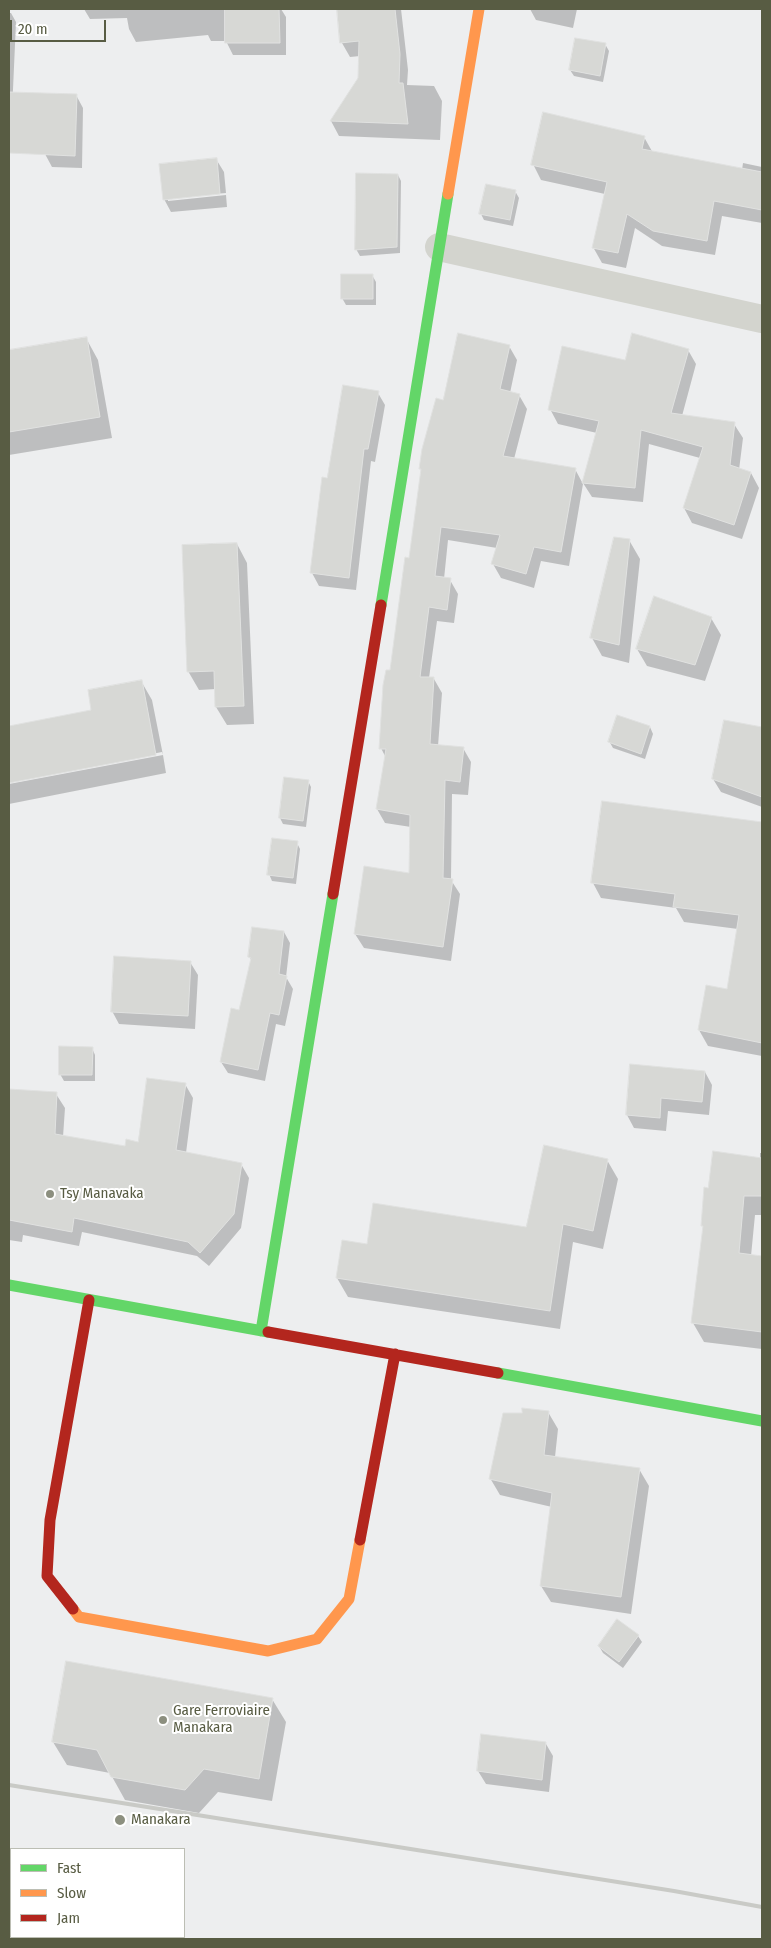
<!DOCTYPE html>
<html>
<head>
<meta charset="utf-8">
<style>
	body { margin:0 }
	#map { position:relative; width:771px; height:1948px; overflow:hidden; background:#edeeef; font-family:"Fira Sans Condensed",sans-serif }
	canvas { display:block }
	.frame { position:absolute; inset:0; border:10px solid #585c43; pointer-events:none }
	.legend { position:absolute; left:10px; top:1848px; width:175px; height:90px; box-sizing:border-box; background:#fff; border:1px solid #bcbeb4; margin:0; padding:6px 9px; list-style:none; font-size:15px; color:#585c43 }
	.legend li { display:flex; align-items:center; gap:10px; height:25px }
	.legend b { width:25px; border:1px solid #bcbeb4 }
	.scale { position:absolute; left:10px; top:20px; width:96px; height:22px; box-sizing:border-box; border:2px solid #585c43; border-top:0; padding-left:6px; font-size:15px; line-height:18px; white-space:nowrap; color:#585c43; -webkit-text-stroke:4px #fff; paint-order:stroke }
</style>
</head>
<body>
<div id="map">
<canvas width="771" height="1948"></canvas>
<div class="frame"></div>
<ul class="legend">
<li><b style="height:6px;background:#63d668"></b>Fast</li>
<li><b style="height:6px;background:#ff974d"></b>Slow</li>
<li><b style="height:6px;background:#b3261e"></b>Jam</li>
</ul>
<div class="scale">20 m</div>
</div>
<script>
const g = document.querySelector('canvas').getContext('2d');
g.lineJoin = 'round';
function fillPath(path, color) {
  g.fillStyle = color;
  g.fill(path, 'evenodd');
}
function trace(path, color, width, dash) {
  g.strokeStyle = color;
  g.lineWidth = width;
  g.lineCap = dash ? 'butt' : 'round';
  g.setLineDash(dash || []);
  g.stroke(path);
}
function write(font, color, halo, rows, align = 'center') {
  g.font = font + ' "Fira Sans Condensed",sans-serif';
  g.lineWidth = 4;
  g.setLineDash([]);
  g.textBaseline = 'middle';
  g.strokeStyle = halo;
  g.fillStyle = color;
  for (const [text, x, y, turn = 0] of rows) {
    g.save();
    g.translate(x, y);
    g.rotate((+turn || 0) * Math.PI / 180);
    g.textAlign = isNaN(turn) ? turn : align;
    if (halo) g.strokeText(text, 0, 0);
    g.fillText(text, 0, 0);
    g.restore();
  }
}
fillPath(new Path2D(`
	M 84,9 L 281,9 L 286,17 L 286,55 L 233,55 L 226,41 L 211,41 L 208,35 L 136,42 L 129,29 L 127,18 L 90,19 Z
	M 338,9 L 401,9 L 408,70 L 407,85 L 434,86 L 442,101 L 440,140 L 339,136 L 331,121 L 359,78 L 360,56 L 350,57 L 342,43 Z
	M 530,9 L 577,9 L 573,28 L 536,20 Z
	M 9,13 L 11,13 L 16,22 L 12,112 L 9,112 Z
	M 605,44 L 609,51 L 603,82 L 574,76 L 570,70 Z
	M 76,95 L 83,108 L 82,168 L 52,167 L 45,154 Z
	M 644,137 L 653,153 L 742,170 L 743,163 L 762,167 L 762,223 L 722,216 L 715,255 L 662,246 L 635,228 L 626,268 L 602,263 L 593,247 L 605,194 L 541,180 L 533,164 Z
	M 216,159 L 224,172 L 226,193 L 168,198 L 168,201 L 226,195 L 227,207 L 171,212 L 164,199 Z
	M 398,175 L 401,181 L 400,253 L 360,256 L 356,249 Z
	M 515,191 L 519,198 L 513,226 L 484,220 L 481,214 Z
	M 372,275 L 376,282 L 376,305 L 346,305 L 342,298 Z
	M 86,338 L 98,360 L 112,438 L 9,455 L 9,351 Z
	M 509,346 L 517,360 L 510,393 L 519,395 L 527,409 L 514,459 L 575,469 L 583,484 L 569,566 L 541,561 L 534,588 L 501,578 L 493,564 L 497,548 L 448,540 L 444,579 L 450,580 L 458,594 L 454,623 L 437,621 L 429,678 L 434,679 L 442,693 L 438,746 L 463,748 L 471,762 L 468,795 L 452,794 L 451,880 L 460,894 L 451,961 L 364,948 L 355,934 L 410,874 L 411,827 L 385,823 L 377,809 L 386,758 L 381,748 L 422,472 L 420,468 L 444,401 Z
	M 688,350 L 696,364 L 682,416 L 734,424 L 743,438 L 739,470 L 751,473 L 759,488 L 742,539 L 692,523 L 684,508 L 700,458 L 649,444 L 643,502 L 592,497 L 583,483 L 597,433 L 558,424 L 550,409 L 626,362 Z
	M 378,393 L 385,405 L 375,462 L 371,461 L 356,590 L 319,586 L 312,573 L 328,479 Z
	M 629,540 L 640,559 L 629,663 L 602,656 L 592,638 Z
	M 237,544 L 247,563 L 254,724 L 227,725 L 216,707 L 216,689 L 199,690 L 188,671 Z
	M 711,618 L 721,635 L 705,681 L 647,666 L 637,649 Z
	M 141,681 L 152,700 L 163,755 L 162,752 L 9,782 L 9,727 L 93,711 Z
	M 618,717 L 650,727 L 653,734 L 645,759 L 613,748 L 609,741 Z
	M 725,721 L 762,729 L 762,807 L 721,792 L 713,779 Z
	M 163,755 L 166,773 L 9,804 L 9,784 Z
	M 308,781 L 311,787 L 306,827 L 283,824 L 280,818 Z
	M 603,802 L 762,823 L 762,1056 L 708,1046 L 699,1030 L 728,991 L 738,929 L 684,922 L 676,908 L 601,898 L 593,883 Z
	M 297,843 L 300,849 L 296,884 L 272,881 L 269,874 Z
	M 284,932 L 290,943 L 286,977 L 293,989 L 285,1026 L 276,1024 L 265,1081 L 228,1073 L 221,1062 L 240,1011 L 252,961 L 249,957 Z
	M 190,962 L 198,975 L 195,1029 L 119,1024 L 112,1011 Z
	M 92,1048 L 95,1055 L 95,1081 L 64,1081 L 60,1074 Z
	M 631,1065 L 705,1072 L 712,1085 L 709,1115 L 668,1111 L 666,1131 L 634,1128 L 627,1115 Z
	M 185,1084 L 193,1098 L 186,1153 L 241,1164 L 249,1178 L 241,1228 L 209,1266 L 197,1256 L 82,1232 L 79,1246 L 23,1235 L 22,1242 L 9,1240 L 9,1090 L 56,1094 L 65,1108 L 63,1137 L 126,1147 L 139,1143 Z
	M 760,1153 L 762,1153 L 762,1215 L 755,1215 L 751,1256 L 762,1257 L 762,1349 L 704,1342 L 693,1323 L 704,1228 L 702,1225 L 709,1189 L 760,1159 Z
	M 607,1160 L 618,1179 L 603,1249 L 573,1242 L 560,1329 L 348,1297 L 337,1278 L 368,1245 L 527,1228 Z
	M 548,1412 L 558,1429 L 555,1457 L 639,1469 L 649,1486 L 631,1614 L 551,1602 L 541,1586 L 552,1507 L 500,1495 L 490,1478 Z
	M 638,1636 L 642,1642 L 623,1668 L 603,1653 L 599,1646 Z
	M 272,1699 L 286,1722 L 272,1801 L 218,1792 L 199,1813 L 125,1800 L 110,1773 L 67,1765 L 53,1742 Z
	M 483,1736 L 546,1744 L 553,1756 L 549,1792 L 486,1784 L 478,1771 Z`), '#0003');
const building = new Path2D(`
	M 225,9 L 279,9 L 280,43 L 225,43 Z
	M 337,9 L 395,9 L 400,54 L 399,83 L 403,83 L 408,124 L 330,121 L 358,78 L 359,41 L 340,43 Z
	M 575,38 L 606,43 L 600,76 L 569,70 Z
	M 9,92 L 77,94 L 75,156 L 9,153 Z
	M 543,112 L 645,136 L 642,149 L 762,172 L 762,210 L 714,201 L 707,241 L 653,231 L 627,214 L 618,253 L 592,248 L 607,182 L 531,165 Z
	M 217,158 L 220,194 L 163,200 L 159,164 Z
	M 356,173 L 398,174 L 397,247 L 355,250 Z
	M 486,184 L 516,190 L 510,220 L 479,214 Z
	M 341,274 L 373,274 L 373,299 L 341,299 Z
	M 458,333 L 510,345 L 500,389 L 520,394 L 503,456 L 576,468 L 561,552 L 534,547 L 526,574 L 491,564 L 500,535 L 441,527 L 435,576 L 451,578 L 447,610 L 429,607 L 420,677 L 434,677 L 430,744 L 464,747 L 460,782 L 445,780 L 443,878 L 453,879 L 443,947 L 354,934 L 364,866 L 409,873 L 410,815 L 376,809 L 386,749 L 379,749 L 383,685 L 386,670 L 390,670 L 405,557 L 409,558 L 421,469 L 419,469 L 422,449 L 436,398 L 443,400 Z
	M 632,333 L 689,349 L 671,413 L 735,422 L 730,465 L 751,472 L 734,525 L 683,508 L 703,447 L 641,430 L 635,488 L 582,483 L 599,421 L 548,410 L 562,346 L 625,360 Z
	M 87,337 L 100,417 L 9,432 L 9,350 Z
	M 343,385 L 379,391 L 368,449 L 364,449 L 349,578 L 310,573 L 322,477 L 327,478 Z
	M 614,537 L 630,539 L 619,645 L 590,638 Z
	M 237,543 L 244,706 L 215,707 L 214,671 L 187,672 L 182,545 Z
	M 654,596 L 712,617 L 695,665 L 636,649 Z
	M 142,680 L 156,755 L 9,783 L 9,726 L 91,710 L 88,690 Z
	M 617,715 L 650,726 L 641,754 L 608,742 Z
	M 724,720 L 762,727 L 762,797 L 712,779 Z
	M 284,777 L 309,780 L 303,821 L 279,818 Z
	M 602,801 L 762,822 L 762,1043 L 698,1030 L 706,985 L 727,989 L 739,915 L 673,907 L 675,894 L 591,883 Z
	M 272,838 L 298,841 L 293,878 L 267,875 Z
	M 252,927 L 284,931 L 279,974 L 287,976 L 279,1015 L 270,1013 L 258,1070 L 220,1062 L 231,1008 L 239,1010 L 251,958 L 248,957 Z
	M 114,956 L 191,961 L 188,1016 L 111,1012 Z
	M 59,1046 L 93,1047 L 92,1075 L 59,1075 Z
	M 630,1064 L 705,1071 L 702,1102 L 661,1098 L 660,1118 L 626,1115 Z
	M 147,1078 L 186,1083 L 176,1150 L 242,1163 L 234,1214 L 200,1253 L 188,1242 L 74,1218 L 72,1232 L 9,1220 L 9,1089 L 57,1092 L 55,1134 L 125,1146 L 126,1139 L 138,1142 Z
	M 544,1145 L 608,1159 L 593,1231 L 563,1224 L 550,1311 L 336,1278 L 342,1240 L 367,1244 L 373,1203 L 526,1227 Z
	M 713,1151 L 762,1158 L 762,1196 L 744,1196 L 739,1253 L 762,1256 L 762,1332 L 691,1323 L 703,1226 L 701,1226 L 704,1187 L 708,1188 Z
	M 522,1408 L 549,1411 L 544,1455 L 640,1468 L 621,1597 L 540,1586 L 552,1493 L 489,1479 L 503,1413 L 522,1413 Z
	M 617,1619 L 639,1635 L 619,1662 L 598,1646 Z
	M 66,1661 L 273,1698 L 259,1779 L 204,1769 L 185,1790 L 111,1777 L 97,1750 L 52,1742 Z
	M 481,1734 L 546,1742 L 542,1780 L 477,1771 Z`);
fillPath(building, '#d7d8d5');
trace(building, '#e0e1e0', 1);
trace(new Path2D(`
	M 439,247 L 762,319`), '#d3d4ce', 28);
trace(new Path2D(`
	M 381,605 L 448,194
	M 9,1285 L 268,1332
	M 261,1331 L 333,894
	M 498,1373 L 762,1421`), '#63d668', 11);
trace(new Path2D(`
	M 448,194 L 479,9
	M 73,1609 L 79,1617 L 268,1651 L 317,1639 L 349,1599 L 360,1540`), '#ff974d', 11);
trace(new Path2D(`
	M 333,894 L 381,605
	M 268,1332 L 498,1373
	M 360,1540 L 395,1354
	M 73,1609 L 47,1576 L 50,1520 L 89,1300`), '#b3261e', 11);
trace(new Path2D(`
	M 9,1785 L 674,1891 L 762,1907`), '#c9cac6', 4);
for (const [x, y, r, color] of [
	[50,1194,5,"#8c8f7f"],
	[163,1720,5,"#8c8f7f"],
	[120,1820,6,"#8c8f7f"]
]) {
  const dot = new Path2D();
  dot.arc(x, y, r, 0, 2 * Math.PI);
  g.fillStyle = color;
  g.fill(dot);
  trace(dot, '#fff', 2);
}
write('15px', '#585c43', '#fff', [
	["Tsy Manavaka",60,1194],
	["Gare Ferroviaire",173,1711],
	["Manakara",173,1728],
	["Manakara",131,1820]
], 'left');
</script>
</body>
</html>
